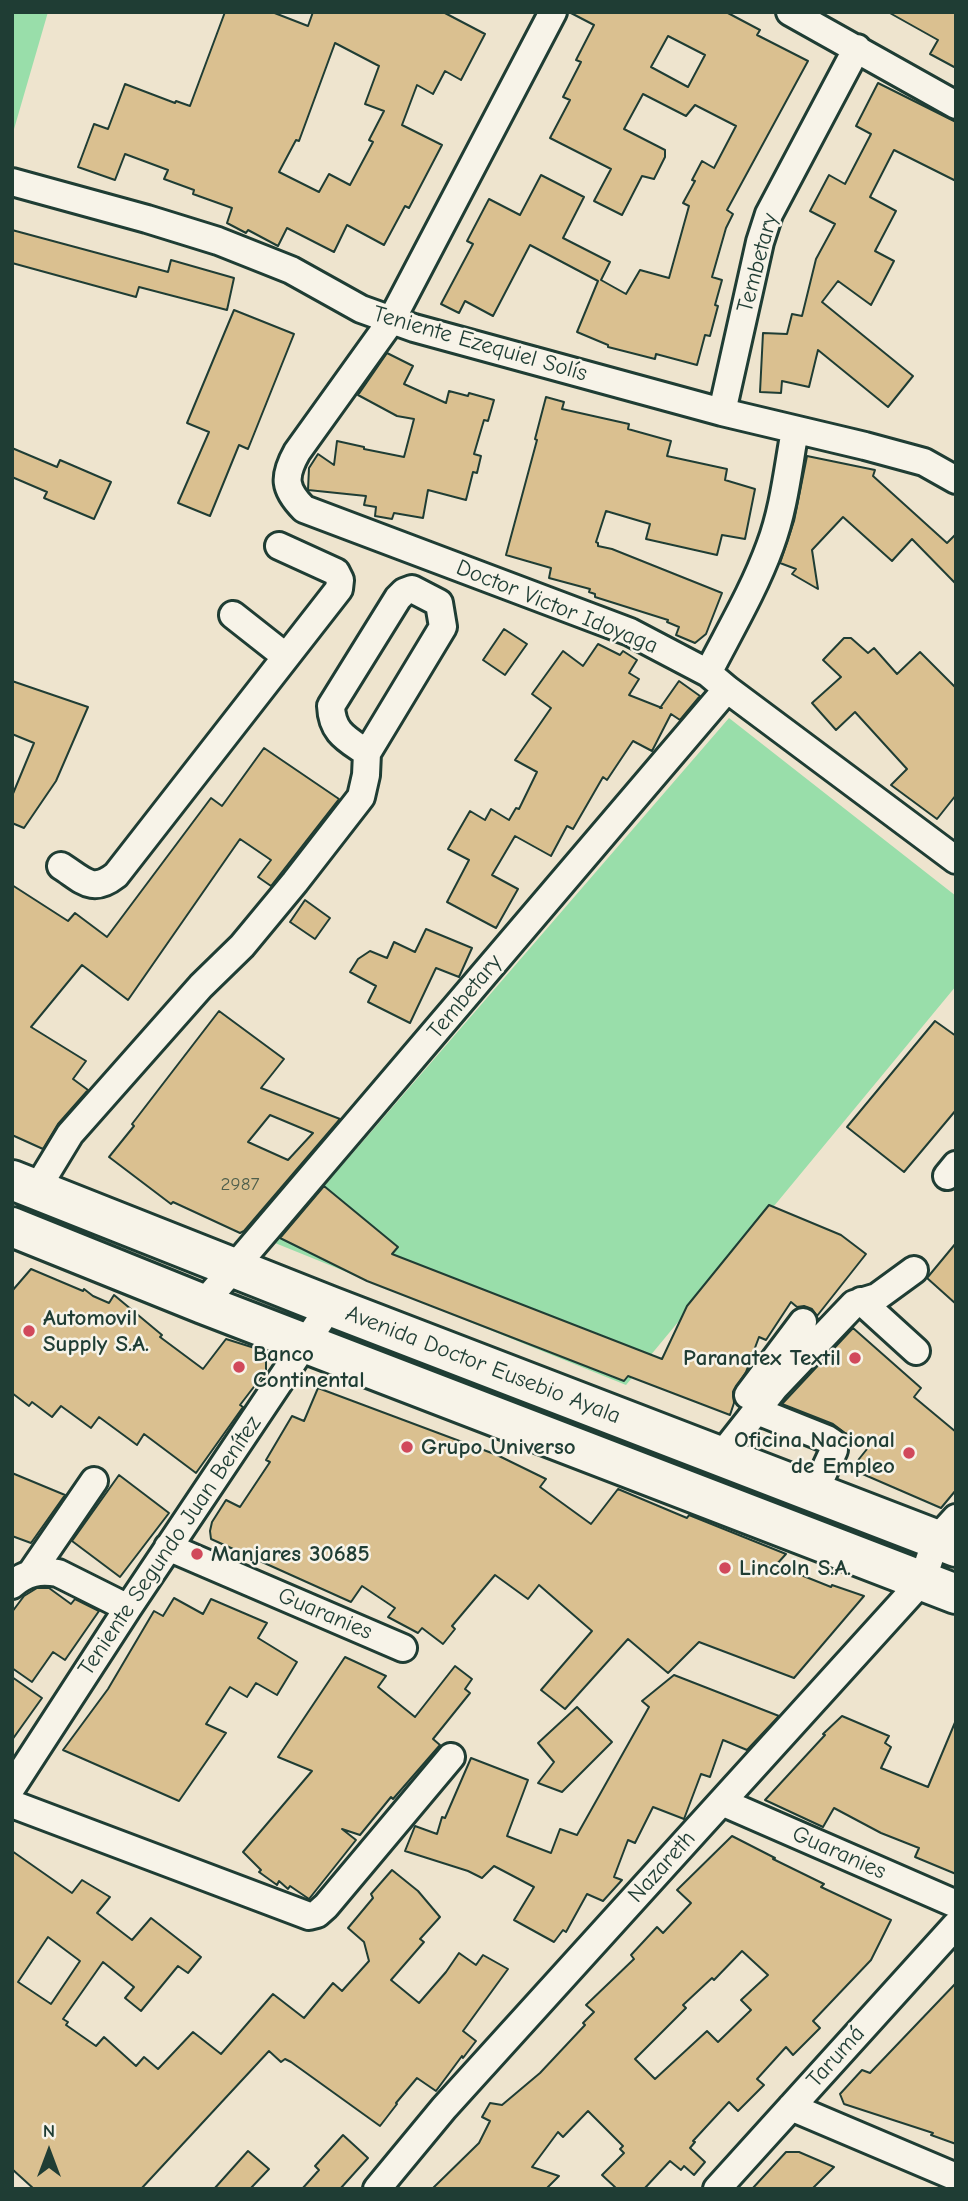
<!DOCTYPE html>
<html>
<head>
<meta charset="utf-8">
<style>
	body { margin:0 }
	#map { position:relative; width:968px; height:2201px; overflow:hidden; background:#eee4ce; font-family:"Comic Neue",sans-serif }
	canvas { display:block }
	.frame { position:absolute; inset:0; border:14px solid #1f3d34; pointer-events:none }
	.north { position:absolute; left:14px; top:2117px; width:70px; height:70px; -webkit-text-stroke:5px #f7f3e8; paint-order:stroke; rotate:0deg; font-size:19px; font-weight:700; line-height:28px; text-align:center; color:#1f3d34 }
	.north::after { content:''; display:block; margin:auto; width:24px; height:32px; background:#1f3d34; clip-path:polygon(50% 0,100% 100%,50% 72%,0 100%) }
</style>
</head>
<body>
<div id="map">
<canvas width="968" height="2201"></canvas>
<div class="frame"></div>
<div class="north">N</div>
</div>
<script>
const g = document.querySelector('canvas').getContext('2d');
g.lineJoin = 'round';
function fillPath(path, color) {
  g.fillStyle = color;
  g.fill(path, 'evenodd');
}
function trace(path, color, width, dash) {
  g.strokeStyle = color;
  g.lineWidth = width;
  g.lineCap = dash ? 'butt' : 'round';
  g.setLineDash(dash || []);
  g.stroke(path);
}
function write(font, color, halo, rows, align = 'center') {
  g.font = font + ' "Comic Neue",sans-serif';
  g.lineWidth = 5;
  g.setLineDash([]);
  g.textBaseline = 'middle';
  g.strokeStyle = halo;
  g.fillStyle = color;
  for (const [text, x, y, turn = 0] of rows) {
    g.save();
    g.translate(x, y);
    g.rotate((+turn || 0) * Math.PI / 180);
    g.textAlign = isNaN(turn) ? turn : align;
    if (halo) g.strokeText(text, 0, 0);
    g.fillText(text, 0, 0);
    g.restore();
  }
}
fillPath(new Path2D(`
	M 12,12 L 48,12 L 12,136 Z
	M 729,718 L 956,896 L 956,986 L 626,1385 L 275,1243 Z`), '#99deaa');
const building = new Path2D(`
	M 225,12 L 272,12 L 308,26 L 313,12 L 443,12 L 485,34 L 461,80 L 445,71 L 433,94 L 417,85 L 402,125 L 442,145 L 409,208 L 405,206 L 384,245 L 347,225 L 334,252 L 287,228 L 278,246 L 248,230 L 246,233 L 227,223 L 232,208 L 193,194 L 194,190 L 164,179 L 168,170 L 125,154 L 115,180 L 78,167 L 94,124 L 108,129 L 125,84 L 175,103 L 176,101 L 190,106 ZM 335,43 L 379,66 L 365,104 L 384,111 L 369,140 L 373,142 L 350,185 L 329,174 L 319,192 L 279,172 L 296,140 L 299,141 Z
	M 569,12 L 726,12 L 760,30 L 757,35 L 808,61 L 727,210 L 733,214 L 726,228 L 712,277 L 722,280 L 715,305 L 718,306 L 710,336 L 705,335 L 697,365 L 656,354 L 655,359 L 608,347 L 608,345 L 577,332 L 598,281 L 530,245 L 493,316 L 465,301 L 459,313 L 441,304 L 473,244 L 467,241 L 489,199 L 520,215 L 541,175 L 584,197 L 563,238 L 610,262 L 601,280 L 626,294 L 640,270 L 669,278 L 689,206 L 683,203 L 695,181 L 692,180 L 702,161 L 714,168 L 736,126 L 695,105 L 686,116 L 643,94 L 624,129 L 665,150 L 665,157 L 654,179 L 642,176 L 622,215 L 594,201 L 611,169 L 550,138 L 570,100 L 563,97 L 581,62 L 576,60 L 594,25 ZM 668,36 L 705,55 L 688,87 L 651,67 Z
	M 888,12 L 956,12 L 956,68 L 930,54 L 938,40 Z
	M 878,83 L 956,122 L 956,181 L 894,150 L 870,197 L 896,211 L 875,251 L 894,261 L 871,305 L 838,281 L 822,302 L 913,376 L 888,407 L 818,350 L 809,387 L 782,381 L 781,393 L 760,392 L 763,333 L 787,334 L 792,314 L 802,316 L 816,259 L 835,224 L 810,211 L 829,175 L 845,184 L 871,134 L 856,126 Z
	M 12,230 L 168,272 L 171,260 L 234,278 L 227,310 L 139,287 L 136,297 L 12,263 Z
	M 234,310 L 294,334 L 248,449 L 239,445 L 210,516 L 178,503 L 209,432 L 187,423 Z
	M 387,353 L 413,366 L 404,384 L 446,403 L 449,391 L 468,396 L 469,393 L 494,400 L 488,421 L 484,420 L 474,454 L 481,456 L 477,473 L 473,472 L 466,500 L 428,490 L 423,518 L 394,513 L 392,519 L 375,516 L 376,507 L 364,505 L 366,496 L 308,490 L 309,468 L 318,454 L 334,465 L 337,441 L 364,447 L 364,449 L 404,457 L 414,419 L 397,416 L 358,395 Z
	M 546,397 L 564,402 L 562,409 L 629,424 L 628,429 L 671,441 L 667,456 L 727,469 L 725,480 L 755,489 L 745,539 L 722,535 L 717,555 L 646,539 L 650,524 L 606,511 L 596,542 L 598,543 L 598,546 L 612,549 L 722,593 L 706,634 L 695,643 L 676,635 L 679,627 L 667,622 L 668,620 L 595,597 L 595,594 L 589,592 L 590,589 L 549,578 L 551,568 L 506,555 L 537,440 L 535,439 Z
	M 12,448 L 57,467 L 60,460 L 111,482 L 94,519 L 44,498 L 47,492 L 12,477 Z
	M 807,456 L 875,470 L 873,476 L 947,543 L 956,534 L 956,584 L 912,539 L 892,561 L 843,517 L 812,550 L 818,589 L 792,574 L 796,569 L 780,563 L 794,521 Z
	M 504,629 L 527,644 L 505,675 L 483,660 Z
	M 844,638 L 851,638 L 868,653 L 874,648 L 897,674 L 920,652 L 956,688 L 956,795 L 937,819 L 891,785 L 907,769 L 855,712 L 836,730 L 812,703 L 841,677 L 823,660 Z
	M 598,644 L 620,655 L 623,651 L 637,660 L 629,673 L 639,679 L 629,695 L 662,708 L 660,708 L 679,681 L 700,696 L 680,720 L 671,714 L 652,751 L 633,741 L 607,780 L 603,777 L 573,829 L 567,826 L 551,856 L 515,836 L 492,875 L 518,889 L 496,928 L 447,902 L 469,860 L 448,849 L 470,811 L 485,820 L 491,809 L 509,820 L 516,808 L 519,809 L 537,772 L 515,760 L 551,708 L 532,694 L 563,651 L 583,666 Z
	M 12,681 L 88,707 L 56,781 L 24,828 L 12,823 L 12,796 L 34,743 L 12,734 Z
	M 264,748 L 339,799 L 271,886 L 258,877 L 271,860 L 240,839 L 128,1000 L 82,965 L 31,1027 L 86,1061 L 73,1079 L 88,1090 L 58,1124 L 43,1149 L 12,1135 L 12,885 L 68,921 L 75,913 L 107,937 L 211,798 L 222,806 Z
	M 305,900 L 330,918 L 315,939 L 290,922 Z
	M 426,929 L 472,948 L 459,977 L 436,968 L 410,1023 L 368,1002 L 376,986 L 350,972 L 358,959 L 370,951 L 387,958 L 394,942 L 415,952 Z
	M 219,1011 L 284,1059 L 261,1088 L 340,1119 L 244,1231 L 240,1233 L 173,1202 L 171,1204 L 109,1157 L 134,1126 L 132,1124 ZM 270,1115 L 313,1133 L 288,1160 L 248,1142 Z
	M 935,1021 L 956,1036 L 956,1110 L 904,1172 L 847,1127 Z
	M 324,1186 L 398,1247 L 392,1254 L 662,1359 L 687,1306 L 769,1205 L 841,1235 L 866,1254 L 817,1316 L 812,1309 L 804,1306 L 797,1307 L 791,1302 L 766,1340 L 759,1337 L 746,1372 L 733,1392 L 734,1403 L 730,1415 L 628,1376 L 624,1381 L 367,1281 L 280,1238 Z
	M 956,1243 L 956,1304 L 927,1278 Z
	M 31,1269 L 83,1291 L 84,1289 L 93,1296 L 109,1303 L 114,1295 L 162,1335 L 160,1337 L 203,1369 L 226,1339 L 261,1350 L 266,1359 L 266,1371 L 240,1405 L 243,1407 L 196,1473 L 144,1434 L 137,1445 L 99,1417 L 91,1428 L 61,1406 L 52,1417 L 32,1402 L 29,1406 L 12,1393 L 12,1291 Z
	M 853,1328 L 921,1388 L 914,1397 L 956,1432 L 956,1490 L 941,1508 L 851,1469 L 871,1444 L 845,1433 L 833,1424 L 782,1404 Z
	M 318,1388 L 497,1455 L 546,1479 L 540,1487 L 591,1524 L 618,1489 L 687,1518 L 689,1515 L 786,1554 L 776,1565 L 831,1587 L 832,1585 L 864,1596 L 794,1678 L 699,1642 L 668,1673 L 628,1639 L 565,1709 L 541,1690 L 592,1631 L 539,1585 L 528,1599 L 495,1575 L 452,1626 L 455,1629 L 443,1644 L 422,1628 L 418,1633 L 388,1617 L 395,1608 L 362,1586 L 351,1602 L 211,1539 L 210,1531 L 212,1522 L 226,1500 L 240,1507 L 270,1462 L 266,1460 L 292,1416 L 304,1421 Z
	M 12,1473 L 65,1495 L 31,1543 L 12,1536 Z
	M 119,1475 L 169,1513 L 120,1577 L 72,1541 Z
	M 37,1588 L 49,1588 L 71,1604 L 75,1599 L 99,1611 L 65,1660 L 53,1652 L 32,1682 L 12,1668 L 12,1612 L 24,1596 Z
	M 174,1598 L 203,1614 L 211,1599 L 267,1623 L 258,1638 L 297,1662 L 277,1695 L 256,1683 L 247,1697 L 230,1687 L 206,1724 L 226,1733 L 179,1801 L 63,1750 L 108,1689 L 154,1611 L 163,1616 Z
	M 345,1657 L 386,1676 L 378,1687 L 415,1717 L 455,1666 L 472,1679 L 465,1689 L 470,1693 L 433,1739 L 440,1745 L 393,1799 L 391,1797 L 360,1835 L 342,1829 L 356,1840 L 309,1899 L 290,1886 L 288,1889 L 279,1881 L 277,1885 L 259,1872 L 261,1870 L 243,1852 L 312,1771 L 278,1757 Z
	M 674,1675 L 779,1716 L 747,1750 L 723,1740 L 710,1777 L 701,1774 L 684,1819 L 653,1807 L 635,1843 L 628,1840 L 614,1877 L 622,1880 L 603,1901 L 587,1894 L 566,1932 L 563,1930 L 554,1942 L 514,1920 L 534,1887 L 494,1866 L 482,1878 L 468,1871 L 405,1851 L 415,1826 L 437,1834 L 442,1817 L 445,1818 L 471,1758 L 528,1780 L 507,1836 L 551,1853 L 560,1829 L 577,1835 L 649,1707 L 642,1701 Z
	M 12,1677 L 42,1698 L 12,1740 Z
	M 577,1707 L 612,1742 L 562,1792 L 538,1783 L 554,1762 L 538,1743 Z
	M 842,1716 L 889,1736 L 885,1743 L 891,1747 L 881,1768 L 928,1787 L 956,1720 L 956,1874 L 915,1857 L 919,1848 L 881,1833 L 834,1808 L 823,1827 L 765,1800 L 825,1735 L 823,1734 Z
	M 732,1836 L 775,1858 L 773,1859 L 824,1884 L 821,1887 L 891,1920 L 871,1960 L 813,2021 L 820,2028 L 793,2055 L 786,2047 L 757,2079 L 764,2085 L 738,2111 L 729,2102 L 693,2141 L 695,2142 L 690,2148 L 705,2162 L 694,2175 L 684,2166 L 681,2170 L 670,2161 L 644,2189 L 617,2189 L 602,2175 L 624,2153 L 620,2149 L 623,2146 L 588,2111 L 563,2137 L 558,2132 L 532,2167 L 559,2176 L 546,2189 L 432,2189 L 479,2143 L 490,2121 L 482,2117 L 490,2103 L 502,2105 L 540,2073 L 585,2025 L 583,2023 L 594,2012 L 586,2005 L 634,1959 L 631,1955 L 657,1927 L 663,1933 L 691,1903 L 677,1890 ZM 742,1951 L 768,1975 L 741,2000 L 751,2010 L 718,2042 L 707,2031 L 655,2079 L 635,2059 L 686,2008 L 683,2005 L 712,1978 L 714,1980 Z
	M 12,1851 L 72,1893 L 82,1880 L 110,1897 L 97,1913 L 132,1940 L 151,1918 L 201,1957 L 188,1973 L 178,1966 L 141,2011 L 125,1998 L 134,1987 L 103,1962 L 63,2019 L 68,2022 L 66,2025 L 96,2046 L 104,2037 L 136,2066 L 144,2057 L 158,2069 L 193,2032 L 221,2054 L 273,1994 L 304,2018 L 333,1983 L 342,1991 L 369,1961 L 364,1942 L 348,1928 L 373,1898 L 371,1894 L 392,1870 L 418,1891 L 440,1917 L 420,1939 L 424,1942 L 391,1980 L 419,2003 L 446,1972 L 459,1953 L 476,1965 L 483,1955 L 508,1969 L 463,2031 L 476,2041 L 463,2058 L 462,2056 L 436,2091 L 417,2078 L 396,2103 L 397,2104 L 380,2126 L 291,2062 L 285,2059 L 281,2062 L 269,2051 L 141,2189 L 34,2189 L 12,2169 ZM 48,1937 L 80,1961 L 51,2004 L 18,1982 Z
	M 956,1983 L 956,2144 L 931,2135 L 933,2133 L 844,2104 L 840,2094 L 862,2070 L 870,2073 Z
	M 343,2135 L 368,2158 L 340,2189 L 302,2189 L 319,2170 L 315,2166 Z
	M 248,2151 L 269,2169 L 250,2189 L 214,2189 Z
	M 786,2152 L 799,2152 L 834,2167 L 812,2189 L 752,2189 Z`);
fillPath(building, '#dac090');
trace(building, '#1f3d34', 2);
const minor = new Path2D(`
	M 553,12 L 391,321 L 297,452 C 283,477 284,489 304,509 L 630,632 L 708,673 L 727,689 L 956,860
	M 790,12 L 956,105
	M 12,182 L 147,219 L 218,241 L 291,270 L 361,309 L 414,328 L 722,412 L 865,446 L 924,462 L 956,480
	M 722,412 L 760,242 L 769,214 L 857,48
	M 233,615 L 285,656
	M 708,673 C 729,632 754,590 770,546 C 784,509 788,468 795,430
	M 61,866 C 83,880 92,894 116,875 L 339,589 L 340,580 L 336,572 L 279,546
	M 947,1176 L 956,1165
	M 36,1190 L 70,1134 L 201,986 L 242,946 L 295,882 L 361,797 L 366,775 L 367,753 L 443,627 L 439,603 L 412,589 L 404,592 L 398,598 L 331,706 C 332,733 347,739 367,753
	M 861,1301 L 916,1351
	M 203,1304 L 727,689
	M 748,1395 L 803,1322
	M 757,1411 L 827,1439 L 833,1443 L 834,1450 L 814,1493
	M 720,1457 L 775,1387 L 854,1304 L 877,1297 L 914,1270
	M 168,1547 L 403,1648
	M 31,1573 L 94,1481
	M 12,1585 C 26,1572 40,1570 58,1573 L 128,1608
	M 12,1787 L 128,1608 L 330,1306
	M 722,1802 L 956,1904
	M 12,1804 L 309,1916 L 317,1914 L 326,1906 L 451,1757
	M 791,2107 L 956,2177
	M 377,2189 L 444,2108 L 922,1581 L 936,1540 L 956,1518
	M 717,2189 L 956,1925`);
const highway = new Path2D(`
	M 12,1180 L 330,1306 L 956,1547
	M 12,1227 L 203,1304 L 956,1594`);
trace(minor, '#1f3d34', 32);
trace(highway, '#1f3d34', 44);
trace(minor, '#f7f3e8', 26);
trace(highway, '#f7f3e8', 38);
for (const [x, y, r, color] of [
	[29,1331,7,"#d1495b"],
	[855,1358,7,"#d1495b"],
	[239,1367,7,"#d1495b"],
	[407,1447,7,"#d1495b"],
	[909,1453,7,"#d1495b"],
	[197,1554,7,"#d1495b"],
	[725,1568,7,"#d1495b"]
]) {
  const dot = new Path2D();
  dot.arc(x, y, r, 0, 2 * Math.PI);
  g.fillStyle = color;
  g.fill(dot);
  trace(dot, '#f7f3e8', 2.5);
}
write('19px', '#4e5e4b', null, [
	["2987",240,1185]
]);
write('23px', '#1f3d34', '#f7f3e8', [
	["Tembetary",758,263,-75],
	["Teniente Ezequiel Solís",480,344,16],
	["Doctor Victor Idoyaga",557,607,22],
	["Tembetary",465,997,-50],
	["Avenida Doctor Eusebio Ayala",483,1365,21],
	["Teniente Segundo Juan Benítez",170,1546,-56],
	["Guaranies",325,1614,23],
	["Guaranies",839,1853,24],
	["Nazareth",662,1867,-48],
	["Tarumá",836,2057,-48]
]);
write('bold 23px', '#1f3d34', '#f7f3e8', [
	["Automovil",43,1318],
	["Supply S.A.",43,1344],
	["Banco",253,1354],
	["Continental",253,1380],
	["Paranatex Textil",841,1358,"right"],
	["Oficina Nacional",895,1440,"right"],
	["de Empleo",895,1466,"right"],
	["Grupo Universo",421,1447],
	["Manjares 30685",211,1554],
	["Lincoln S.A.",739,1568]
], 'left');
</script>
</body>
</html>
